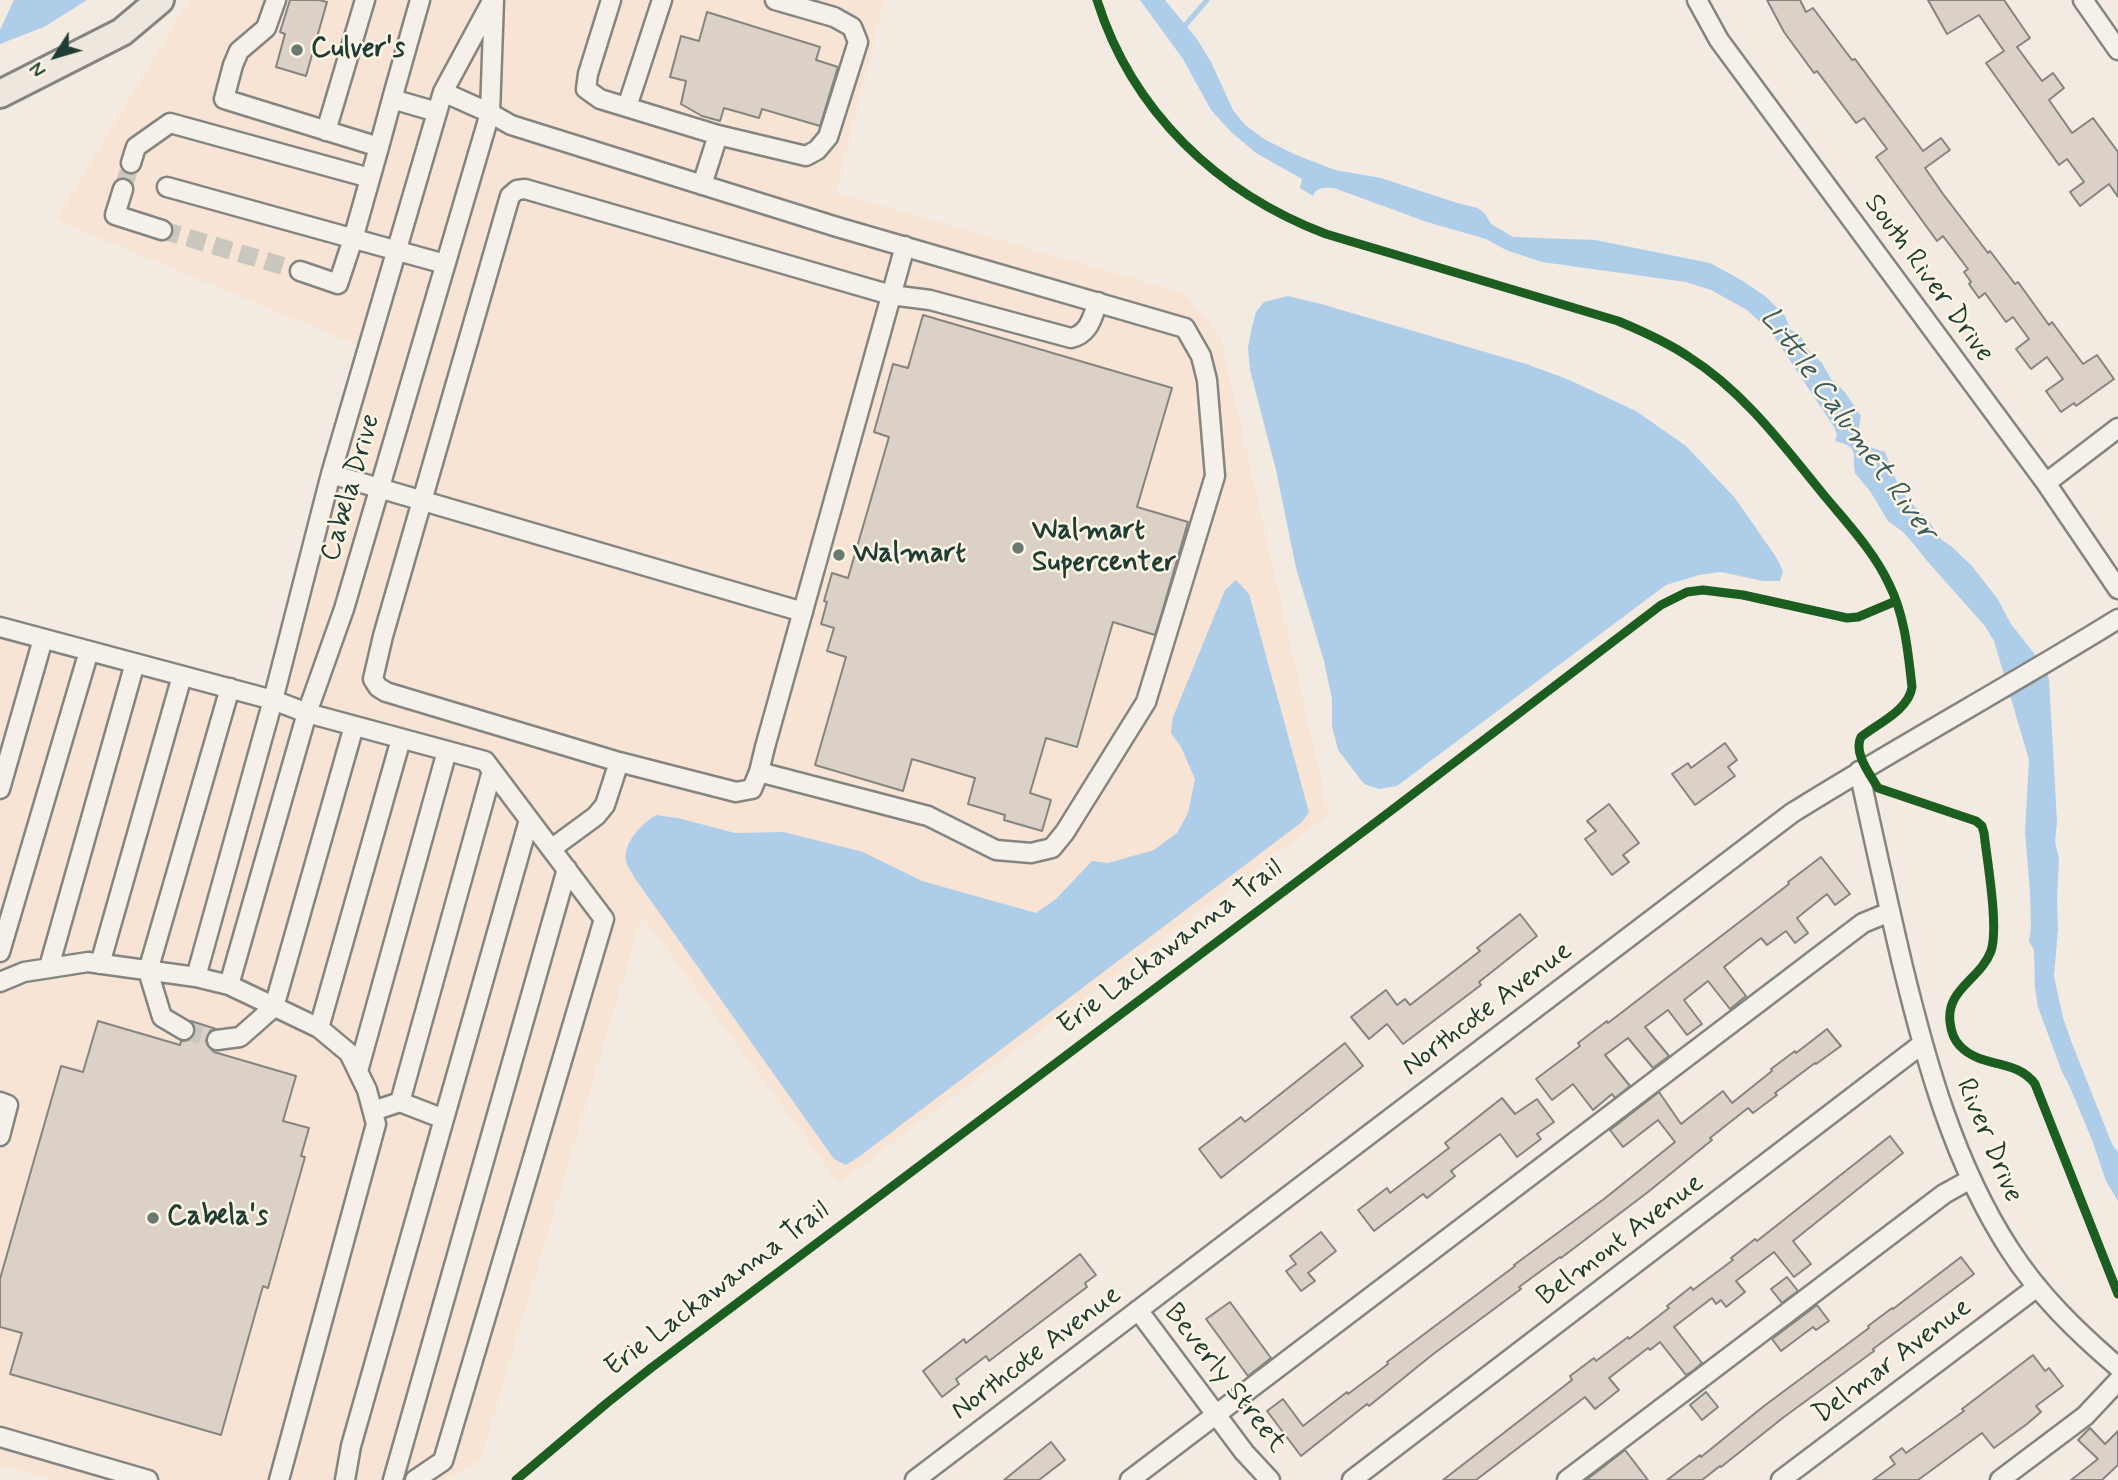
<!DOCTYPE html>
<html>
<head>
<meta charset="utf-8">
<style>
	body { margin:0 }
	#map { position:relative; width:2118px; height:1480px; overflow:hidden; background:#f3eae1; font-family:Mynerve,sans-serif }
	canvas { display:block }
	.north { position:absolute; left:21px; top:21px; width:70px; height:70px; -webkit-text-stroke:5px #fcf5e5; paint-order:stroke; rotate:233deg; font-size:19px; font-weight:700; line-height:28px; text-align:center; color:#1f3d34 }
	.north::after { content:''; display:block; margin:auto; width:24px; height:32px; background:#1f3d34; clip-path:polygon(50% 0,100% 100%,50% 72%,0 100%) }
</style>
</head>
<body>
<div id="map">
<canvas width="2118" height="1480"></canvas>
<div class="north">N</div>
</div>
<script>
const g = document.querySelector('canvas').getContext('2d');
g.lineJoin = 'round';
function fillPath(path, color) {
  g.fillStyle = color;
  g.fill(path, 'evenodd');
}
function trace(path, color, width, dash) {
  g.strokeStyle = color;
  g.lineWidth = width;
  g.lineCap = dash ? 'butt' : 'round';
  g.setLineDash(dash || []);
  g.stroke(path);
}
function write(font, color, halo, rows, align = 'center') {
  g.font = font + ' Mynerve,sans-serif';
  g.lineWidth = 5;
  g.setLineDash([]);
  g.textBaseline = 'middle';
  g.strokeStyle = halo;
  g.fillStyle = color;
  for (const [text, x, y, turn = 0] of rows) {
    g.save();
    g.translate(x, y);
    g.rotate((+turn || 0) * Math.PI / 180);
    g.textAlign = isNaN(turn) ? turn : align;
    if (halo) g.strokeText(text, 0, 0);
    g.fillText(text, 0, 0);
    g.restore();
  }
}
fillPath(new Path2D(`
	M 189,0 L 884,0 L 836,193 L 1184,293 L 1221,338 L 1329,814 L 839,1183 L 642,916 L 481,1459 L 448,1480 L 55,1480 L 0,1465 L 0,618 L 267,688 L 360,346 L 56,220 Z`), '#f7e4d5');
fillPath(new Path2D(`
	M 14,0 L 87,0 L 44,27 L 0,44 L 0,30 Z
	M 1140,0 L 1165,0 L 1197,39 L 1211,62 L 1233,110 L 1245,125 L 1264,139 L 1296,155 L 1335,170 L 1381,178 L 1457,203 L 1478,208 L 1485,214 L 1491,224 L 1513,237 L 1595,240 L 1710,263 L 1741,280 L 1765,296 L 1785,316 L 1790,329 L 1801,336 L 1807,349 L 1822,363 L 1831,379 L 1844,391 L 1861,416 L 1857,436 L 1864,445 L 1885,452 L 1898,485 L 1908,500 L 1926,518 L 1942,540 L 1951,546 L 1972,566 L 1997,598 L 2011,624 L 2047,670 L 2049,680 L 2057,821 L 2055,842 L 2059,858 L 2057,898 L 2058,929 L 2054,976 L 2063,1018 L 2073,1046 L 2112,1144 L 2118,1152 L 2118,1201 L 2106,1181 L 2092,1140 L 2070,1087 L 2062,1072 L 2038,1007 L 2035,988 L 2034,950 L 2029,941 L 2031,928 L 2030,893 L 2025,831 L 2029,760 L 1994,641 L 1985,626 L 1928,562 L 1912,542 L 1903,532 L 1888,521 L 1870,491 L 1855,473 C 1852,453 1860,447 1835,441 L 1837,435 L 1834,427 L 1771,332 L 1747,310 L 1711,290 L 1686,282 L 1542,262 L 1506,250 L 1486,239 L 1427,222 L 1334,188 C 1325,188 1317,186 1313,196 L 1300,188 L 1302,179 L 1256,153 L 1231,132 L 1211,110 L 1183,59 Z
	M 1288,296 L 1321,304 L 1526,364 L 1567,379 L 1636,411 L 1686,446 L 1735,498 L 1776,557 L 1783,571 L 1780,581 L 1763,581 L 1721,572 L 1699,575 L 1666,585 L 1397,786 L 1379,789 L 1364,784 L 1338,750 L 1332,726 L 1332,699 L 1324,661 L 1296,568 L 1276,470 L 1250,370 L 1248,348 L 1252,327 L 1256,312 L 1264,302 Z
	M 1236,580 L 1249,594 L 1309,812 L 1302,822 L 860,1156 L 846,1165 L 834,1159 L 634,877 C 632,872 627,866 626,861 C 623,842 642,824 656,815 L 678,818 L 735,833 L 783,832 L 863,852 L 922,881 L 1036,913 L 1056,899 L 1092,861 L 1108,863 L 1154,850 L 1177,833 L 1188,813 L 1195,779 L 1181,747 L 1171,733 L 1173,717 L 1225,590 Z`), '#aecde9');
trace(new Path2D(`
	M 1182,29 L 1207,0`), '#aecde9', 5);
const building = new Path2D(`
	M 290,0 L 319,0 L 327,2 L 306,76 L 276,67 L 285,34 L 280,32 Z
	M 1767,0 L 1800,0 L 1806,12 L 1813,8 L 1852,60 L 1855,59 L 1923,151 L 1941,138 L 1950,150 L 1925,168 L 1943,194 L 1988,253 L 1990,251 L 2015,284 L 2018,282 L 2049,325 L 2052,322 L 2083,364 L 2097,355 L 2114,379 L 2076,406 L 2074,403 L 2061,412 L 2046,391 L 2063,379 L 2047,357 L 2031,369 L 2016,349 L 2029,339 L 2013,317 L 2006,322 L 1985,293 L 1979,298 L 1969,284 L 1971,282 L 1964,272 L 1968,269 L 1943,236 L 1937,241 L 1876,157 L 1887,149 L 1864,118 L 1856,123 L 1817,71 L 1814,73 L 1784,32 Z
	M 1928,0 L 2004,0 L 2030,38 L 2017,47 L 2042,81 L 2053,73 L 2064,88 L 2049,100 L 2072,133 L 2093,118 L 2118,152 L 2118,197 L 2109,184 L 2080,206 L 2070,192 L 2084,182 L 2067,159 L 2059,165 L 1986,63 L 2004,51 L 1979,15 L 1947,34 Z
	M 707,12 L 820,47 L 816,60 L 838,67 L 820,126 L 762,109 L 759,118 L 724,108 L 720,121 L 702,116 L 681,104 L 686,81 L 670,77 L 681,36 L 699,41 Z
	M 923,315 L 1172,388 L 1137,507 L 1188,522 L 1163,609 L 1155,635 L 1113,622 L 1077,747 L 1046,738 L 1030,793 L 1051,800 L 1042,831 L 1004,820 L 1005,815 L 968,804 L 975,778 L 912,759 L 903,791 L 815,765 L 846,657 L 827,651 L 834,628 L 821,624 L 827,602 L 824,601 L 832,573 L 848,578 L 889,437 L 874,432 L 893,364 L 908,368 Z
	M 1725,743 L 1737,760 L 1728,767 L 1735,776 L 1695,805 L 1672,774 L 1688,763 L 1691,768 Z
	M 1609,804 L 1639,843 L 1623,855 L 1629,862 L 1612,875 L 1585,839 L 1596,831 L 1587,821 Z
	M 1821,857 L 1850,894 L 1835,905 L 1827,894 L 1797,918 L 1808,933 L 1795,943 L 1786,931 L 1767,945 L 1761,938 L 1724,967 L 1746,996 L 1730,1009 L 1708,981 L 1684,1000 L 1702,1024 L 1687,1035 L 1668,1010 L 1645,1027 L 1669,1056 L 1653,1068 L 1628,1038 L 1605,1055 L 1630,1086 L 1615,1098 L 1612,1094 L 1593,1110 L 1573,1084 L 1552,1100 L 1536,1079 L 1580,1046 L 1578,1043 L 1607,1021 L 1608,1023 L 1660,983 L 1789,884 L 1788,882 Z
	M 1520,914 L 1537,936 L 1479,982 L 1481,985 L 1403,1044 L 1387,1024 L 1369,1039 L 1351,1017 L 1386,990 L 1397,1005 L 1405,999 L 1410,1005 L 1480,951 L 1477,948 Z
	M 98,1021 L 180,1045 L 181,1041 L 189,1040 L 194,1035 L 195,1029 L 191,1021 L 216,1029 L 210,1031 L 206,1041 L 208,1046 L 214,1052 L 296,1076 L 283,1121 L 309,1128 L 301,1156 L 305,1157 L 268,1288 L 263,1286 L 221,1435 L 10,1374 L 22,1333 L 0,1327 L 0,1279 L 61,1066 L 83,1072 Z
	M 1827,1029 L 1841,1046 L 1816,1064 L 1815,1063 L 1775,1093 L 1777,1095 L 1753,1113 L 1748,1108 L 1710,1138 L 1712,1140 L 1648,1192 L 1561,1258 L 1560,1257 L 1519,1287 L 1521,1289 L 1432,1355 L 1369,1406 L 1367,1404 L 1301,1456 L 1267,1411 L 1283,1399 L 1303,1426 L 1347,1392 L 1348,1394 L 1388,1364 L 1387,1362 L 1515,1266 L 1514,1265 L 1604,1199 L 1675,1142 L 1658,1120 L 1623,1147 L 1610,1130 L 1659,1092 L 1681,1124 L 1723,1091 L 1732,1103 L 1772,1071 L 1771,1069 L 1795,1051 L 1796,1053 Z
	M 1345,1043 L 1363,1066 L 1221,1178 L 1199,1149 L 1241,1117 L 1245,1122 Z
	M 1502,1098 L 1515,1114 L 1537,1099 L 1554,1122 L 1537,1134 L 1541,1139 L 1517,1157 L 1500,1134 L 1451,1171 L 1455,1176 L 1427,1198 L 1423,1194 L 1374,1231 L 1358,1210 L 1387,1188 L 1390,1193 L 1449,1148 L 1445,1143 Z
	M 1890,1136 L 1903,1153 L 1793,1241 L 1811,1264 L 1794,1277 L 1774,1252 L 1736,1281 L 1745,1292 L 1726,1307 L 1721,1300 L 1716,1304 L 1712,1298 L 1674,1327 L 1702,1363 L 1694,1370 L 1686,1375 L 1660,1342 L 1650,1350 L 1648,1348 L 1609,1378 L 1619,1390 L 1595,1409 L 1585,1397 L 1476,1480 L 1443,1480 L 1572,1380 L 1570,1376 L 1594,1358 L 1596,1361 L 1628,1337 L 1629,1339 L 1669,1308 L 1667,1306 L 1691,1287 L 1693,1290 L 1733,1260 L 1731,1258 L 1755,1239 L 1757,1241 Z
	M 1321,1232 L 1336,1251 L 1308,1273 L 1315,1281 L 1301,1291 L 1286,1271 L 1296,1264 L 1290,1256 Z
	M 1080,1254 L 1096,1275 L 1085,1283 L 1087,1287 L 989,1361 L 986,1356 L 956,1379 L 959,1384 L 942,1397 L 923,1371 L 964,1339 L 966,1343 Z
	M 1961,1257 L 1974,1274 L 1873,1349 L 1874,1351 L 1784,1417 L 1721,1467 L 1720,1466 L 1702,1480 L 1667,1480 L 1700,1455 L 1701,1457 L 1764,1406 L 1869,1328 L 1868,1326 L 1892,1308 L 1893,1309 Z
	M 1787,1277 L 1798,1291 L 1782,1303 L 1771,1289 Z
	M 1230,1302 L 1271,1358 L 1248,1376 L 1206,1319 Z
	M 1817,1305 L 1829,1321 L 1816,1330 L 1813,1327 L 1781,1351 L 1772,1339 Z
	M 2033,1355 L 2045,1371 L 2049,1368 L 2063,1386 L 2036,1406 L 2041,1412 L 2027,1424 L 1994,1448 L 1982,1433 L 1918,1480 L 1873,1480 L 1895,1464 L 1890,1457 L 1902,1448 L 1906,1453 L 1917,1445 L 1964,1411 L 1962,1409 Z
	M 1706,1392 L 1718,1407 L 1702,1420 L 1690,1405 Z
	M 2090,1428 L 2105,1444 L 2118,1431 L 2118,1465 L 2102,1480 L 2071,1480 L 2098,1459 L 2078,1440 Z
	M 1051,1442 L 1065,1460 L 1039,1480 L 1004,1480 Z
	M 1625,1450 L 1648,1480 L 1586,1480 L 1598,1471 Z`);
fillPath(building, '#dbd1c7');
trace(building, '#848580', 2);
trace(new Path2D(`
	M 123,189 L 131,163
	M 162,230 L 300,271
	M 184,1030 L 217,1040`), '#c9c7be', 18, [18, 9]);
const minor = new Path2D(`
	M 276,0 L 266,28 L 239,51 L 233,65 L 224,99 L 379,147 L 392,99 L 437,112
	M 611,0 L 588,74 L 586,89 L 600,99 L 718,135
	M 1697,0 L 1719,40 L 2046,483 L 2118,589
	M 2083,0 L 2118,50
	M 443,92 L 490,113 L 511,125 L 837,227 L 1185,328 L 1201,356 L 1207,380 L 1215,476 L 1146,702 L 1065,832 L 1052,848 L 1031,853 L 996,850 L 928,816 L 759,772
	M 392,99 L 420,0
	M 627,107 L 662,0
	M 326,131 L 365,0
	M 131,163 L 136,147 L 170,123 L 370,178
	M 702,185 L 718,135 L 806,156 L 817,150 L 828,137 L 858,42 L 852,27 L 834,17 L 775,0
	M 167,187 L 445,264
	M 123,189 L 115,215 L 162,230
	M 905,246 C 858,413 811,580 765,747 L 759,772 L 752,789 L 736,792 L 619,762 L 386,692 L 378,687 L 373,679 L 383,636 L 510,196 L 517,190 L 525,189 L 891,295 L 930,300 L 1071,338 C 1089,334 1092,318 1098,302
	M 300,271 L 338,284 L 353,239 L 379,147
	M 331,474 L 803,612
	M 2046,483 L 2118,428
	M 0,627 L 273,700 L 307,713 L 485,761 L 604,919 L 443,1461 L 415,1480
	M 1859,771 C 1873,835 1887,899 1902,963 C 1926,1062 1954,1164 2010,1250 C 2039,1295 2077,1332 2118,1367
	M 0,789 L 43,639
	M 551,849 L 596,816 L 605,805 L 619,762
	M 0,952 L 89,651
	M 100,964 L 182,676
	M 49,967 L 135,663
	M 196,977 L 273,700 L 331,474 L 443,92 L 491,3
	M 0,982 L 24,972 L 88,962 L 196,977 L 229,985 L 319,1028 L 349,1053 L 367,1090 L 376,1124 L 279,1480
	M 229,985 L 307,713 L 344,609 L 490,113 L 494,0
	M 319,1028 L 401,739
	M 184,1030 L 162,1017 L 148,971 L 230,688
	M 217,1040 L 240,1037 L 274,1007 L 354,726
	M 358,1071 L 447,751
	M 0,1102 L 8,1105 L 0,1136
	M 400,1102 L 492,771
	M 373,1111 L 400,1102 L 444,1119
	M 1138,1310 L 1244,1452 L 1270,1480
	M 0,1437 L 148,1480
	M 345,1480 L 351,1446 L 529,820
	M 393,1480 L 567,869
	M 915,1480 L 1792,813 C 1899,746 2010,686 2118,619
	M 1130,1480 L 1863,923 L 1890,912
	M 1352,1480 L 1922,1044
	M 1567,1480 L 1944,1194 L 1971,1179
	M 1781,1480 L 2037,1287
	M 2000,1480 L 2085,1416 L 2118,1381`);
const highway = new Path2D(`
	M 0,94 L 122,32 L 160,0`);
trace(minor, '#848580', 23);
trace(highway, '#848580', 32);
trace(minor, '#f5f1ea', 18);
trace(highway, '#eee7de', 26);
trace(new Path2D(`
	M 1097,0 C 1132,112 1218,193 1326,234 L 1618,321 C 1642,331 1667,342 1689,357 C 1743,391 1783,445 1823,494 C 1846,522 1873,550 1889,584 C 1905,616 1908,652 1912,687 C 1909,710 1877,724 1861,737 C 1853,753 1870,774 1878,788 L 1976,821 L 1982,826 L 1984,833 C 1987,860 1999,927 1991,951 C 1981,979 1946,989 1950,1022 C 1951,1031 1954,1040 1960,1046 C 1982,1069 2016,1058 2035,1084 L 2118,1294
	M 516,1480 L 607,1403 L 651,1368 L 1384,816 L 1661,605 L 1687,592 L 1703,590 L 1743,595 L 1847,618 L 1858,617 L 1896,601`), '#1b5e20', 9);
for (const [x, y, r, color] of [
	[297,50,7,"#697a71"],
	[1018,548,7,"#697a71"],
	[839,555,7,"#697a71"],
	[153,1218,7,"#697a71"]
]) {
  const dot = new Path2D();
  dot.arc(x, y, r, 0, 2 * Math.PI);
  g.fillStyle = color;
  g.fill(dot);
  trace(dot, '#fcf5e5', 2.5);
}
write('bold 28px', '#1f3d34', '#fcf5e5', [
	["Culver's",311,50],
	["Walmart",1032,532],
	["Supercenter",1032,564],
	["Walmart",853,555],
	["Cabela's",167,1218]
], 'left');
write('28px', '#1f3d34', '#fcf5e5', [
	["South River Drive",1928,279,54],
	["Cabela Drive",352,488,-74],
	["Erie Lackawanna Trail",1171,948,-37],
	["Northcote Avenue",1488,1010,-37],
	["River Drive",1988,1141,67],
	["Belmont Avenue",1621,1241,-37],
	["Erie Lackawanna Trail",718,1290,-37],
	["Northcote Avenue",1037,1354,-37],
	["Delmar Avenue",1893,1362,-37],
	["Beverly Street",1224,1379,52]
]);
write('italic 30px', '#3c5e62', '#fcf5e5', [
	["Little Calumet River",1847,425,54]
]);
</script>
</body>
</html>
